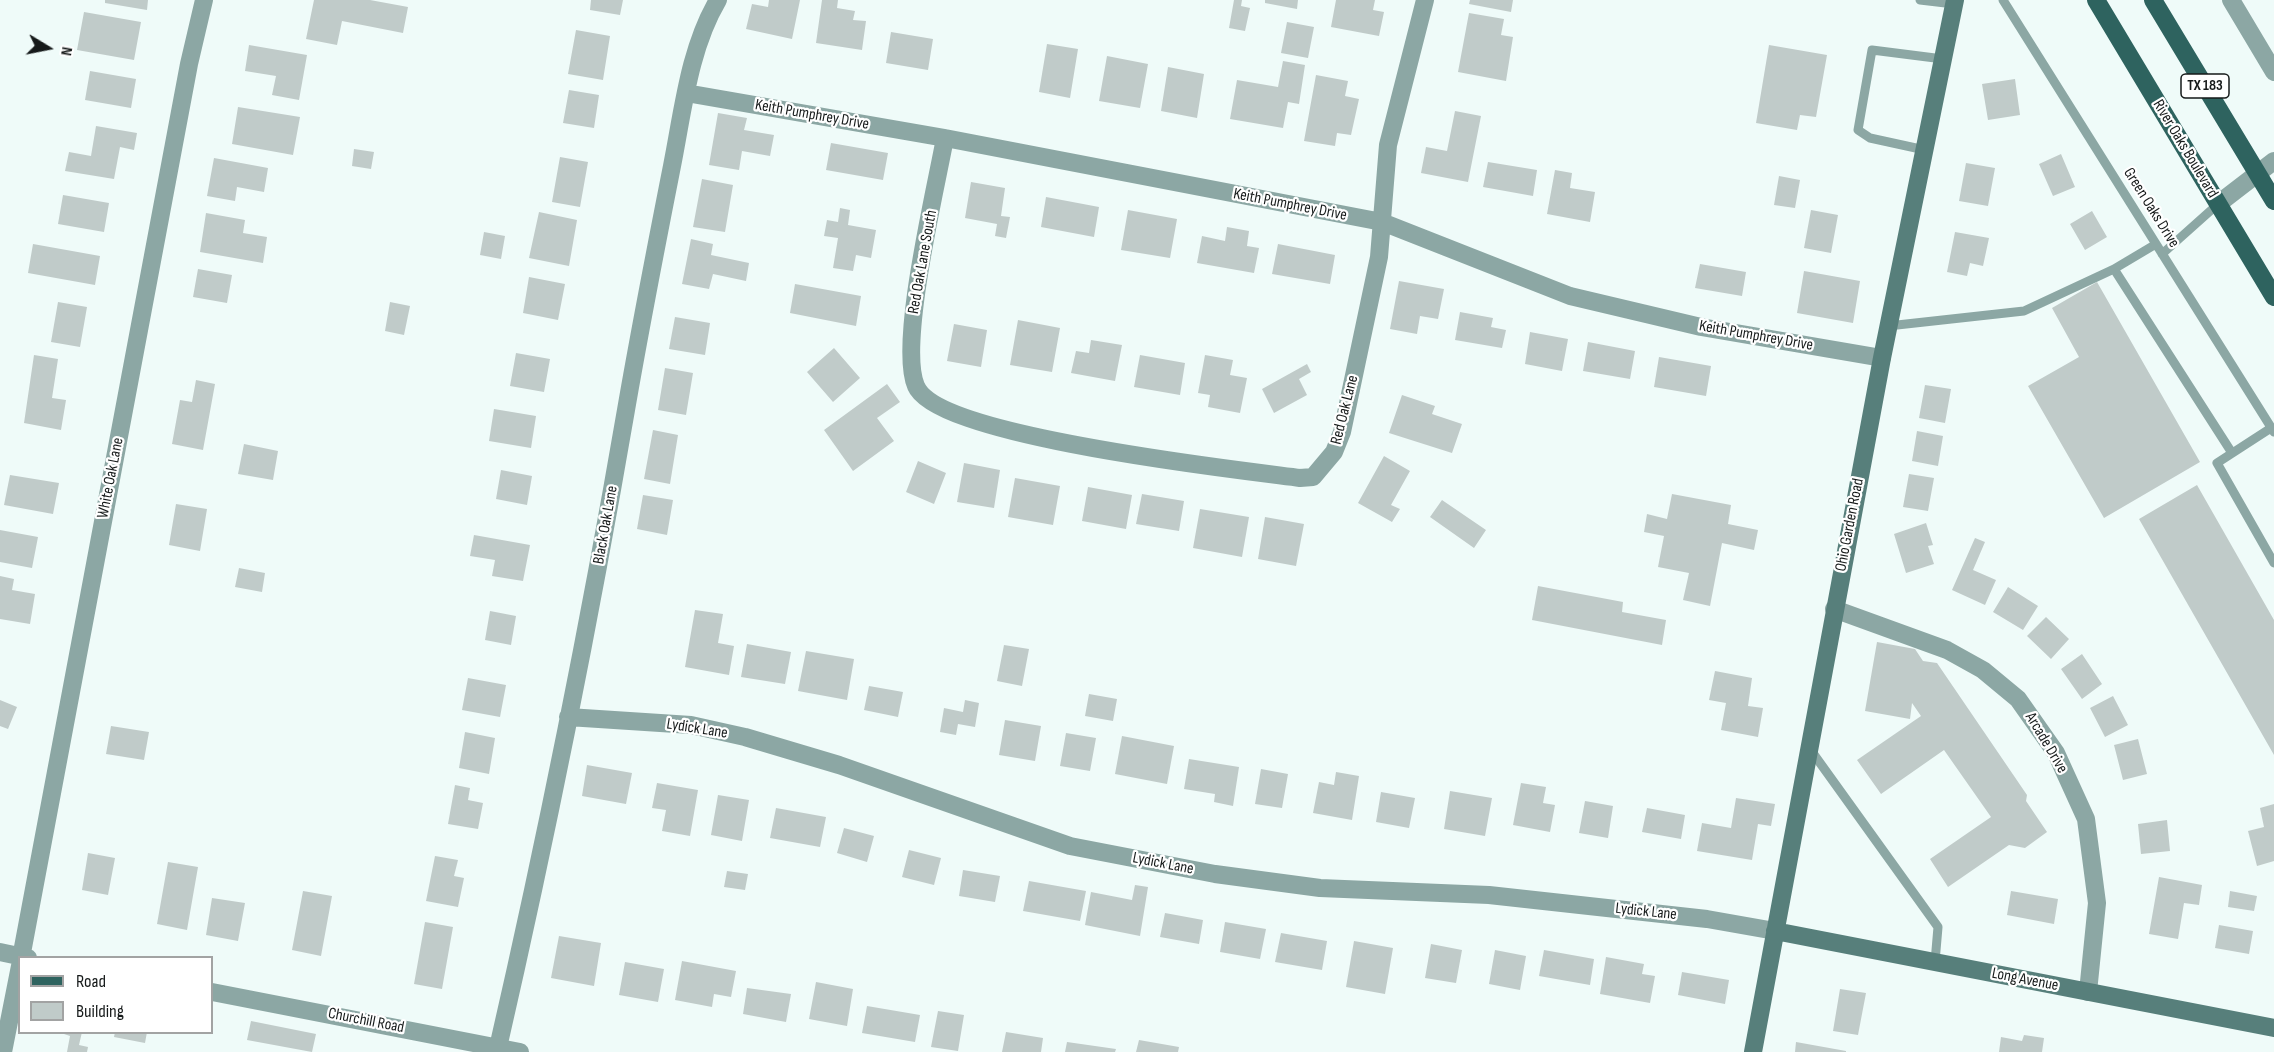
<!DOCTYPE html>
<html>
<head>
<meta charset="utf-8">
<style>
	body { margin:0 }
	#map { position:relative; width:2274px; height:1052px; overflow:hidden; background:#effbf9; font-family:"Sofia Sans Condensed",sans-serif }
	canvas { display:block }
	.legend { position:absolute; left:18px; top:956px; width:195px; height:78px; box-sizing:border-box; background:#fff; border:2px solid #a2a3a3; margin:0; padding:8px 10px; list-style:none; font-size:18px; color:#161a1a }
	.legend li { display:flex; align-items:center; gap:12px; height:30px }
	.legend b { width:30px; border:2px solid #a2a3a3 }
	.north { position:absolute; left:18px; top:18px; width:60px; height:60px; -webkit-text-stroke:4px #fff; paint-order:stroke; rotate:100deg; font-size:16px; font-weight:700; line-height:24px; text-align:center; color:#161a1a }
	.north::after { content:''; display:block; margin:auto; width:21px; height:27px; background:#161a1a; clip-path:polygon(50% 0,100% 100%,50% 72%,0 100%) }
</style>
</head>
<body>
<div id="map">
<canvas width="2274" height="1052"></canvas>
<ul class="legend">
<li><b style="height:8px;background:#2e635f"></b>Road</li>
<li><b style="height:16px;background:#c0cbc9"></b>Building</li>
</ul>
<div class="north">N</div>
</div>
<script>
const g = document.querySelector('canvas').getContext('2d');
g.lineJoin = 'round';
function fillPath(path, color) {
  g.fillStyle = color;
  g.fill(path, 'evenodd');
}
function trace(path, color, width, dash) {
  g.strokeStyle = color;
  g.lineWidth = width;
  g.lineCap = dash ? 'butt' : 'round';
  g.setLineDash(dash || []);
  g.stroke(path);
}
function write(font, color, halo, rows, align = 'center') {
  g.font = font + ' "Sofia Sans Condensed",sans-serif';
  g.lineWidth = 4.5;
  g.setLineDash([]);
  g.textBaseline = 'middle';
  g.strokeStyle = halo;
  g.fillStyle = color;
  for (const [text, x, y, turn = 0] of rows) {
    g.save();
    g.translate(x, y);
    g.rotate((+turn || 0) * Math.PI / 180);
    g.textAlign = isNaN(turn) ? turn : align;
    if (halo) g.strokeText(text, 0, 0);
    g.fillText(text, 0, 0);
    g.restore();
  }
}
fillPath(new Path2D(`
	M 105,0 L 148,0 L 147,10 L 105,3 Z
	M 314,0 L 370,0 L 408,7 L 403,33 L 342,21 L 337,45 L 306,39 Z
	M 591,0 L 623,0 L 620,15 L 590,10 Z
	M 769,0 L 800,0 L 792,39 L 746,29 L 752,4 L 768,7 Z
	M 822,0 L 838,0 L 837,8 L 855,11 L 853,20 L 866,21 L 862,50 L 816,43 Z
	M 1234,0 L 1242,0 L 1241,6 L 1250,8 L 1245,31 L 1229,28 Z
	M 1265,0 L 1298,0 L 1297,9 L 1265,3 Z
	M 1336,0 L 1375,0 L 1373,10 L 1384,12 L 1379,36 L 1331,27 Z
	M 1470,0 L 1513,0 L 1511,12 L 1469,4 Z
	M 84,12 L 141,22 L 134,60 L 77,50 Z
	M 1469,13 L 1504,19 L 1501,35 L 1513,37 L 1506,81 L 1458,72 Z
	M 1287,22 L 1314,27 L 1308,58 L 1281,53 Z
	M 576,30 L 610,36 L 603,80 L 568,74 Z
	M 891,32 L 933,39 L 928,70 L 886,63 Z
	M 1047,44 L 1078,49 L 1070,98 L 1039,92 Z
	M 249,45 L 307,55 L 299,100 L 272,95 L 276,76 L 245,71 Z
	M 1769,45 L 1827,55 L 1816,117 L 1800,115 L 1797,130 L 1756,123 Z
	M 1107,56 L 1148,64 L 1140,108 L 1099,101 Z
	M 1283,61 L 1305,65 L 1299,104 L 1288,102 L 1283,128 L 1230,119 L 1237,80 L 1278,87 Z
	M 1168,67 L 1204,74 L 1197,118 L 1161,111 Z
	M 90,71 L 136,79 L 131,108 L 85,100 Z
	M 1316,75 L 1348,81 L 1345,96 L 1359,99 L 1351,135 L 1337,133 L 1335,146 L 1304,141 Z
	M 2015,79 L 2020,115 L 1988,120 L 1982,84 Z
	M 569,90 L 599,95 L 594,128 L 563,123 Z
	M 238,107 L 300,117 L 293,155 L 232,144 Z
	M 1455,111 L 1481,116 L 1468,182 L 1421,173 L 1426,147 L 1447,151 Z
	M 718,113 L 747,118 L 744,130 L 774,135 L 770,156 L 742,151 L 739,170 L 709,165 Z
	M 96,126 L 137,133 L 134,150 L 120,147 L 114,179 L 65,171 L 69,152 L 91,156 Z
	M 831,143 L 888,153 L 883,180 L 826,170 Z
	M 354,149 L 374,152 L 371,169 L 352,166 Z
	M 2061,154 L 2075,187 L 2053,196 L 2039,164 Z
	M 560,157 L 588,162 L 580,207 L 552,202 Z
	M 214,158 L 268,168 L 264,192 L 237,187 L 235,201 L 207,196 Z
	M 1488,162 L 1537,170 L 1533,196 L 1483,187 Z
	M 1966,163 L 1995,168 L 1988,206 L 1959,201 Z
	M 1555,170 L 1572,173 L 1570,188 L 1595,192 L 1590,222 L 1547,214 Z
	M 1779,176 L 1800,180 L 1795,208 L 1774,205 Z
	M 702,179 L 733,185 L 725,232 L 693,227 Z
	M 971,182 L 1005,188 L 1001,216 L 1010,217 L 1006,238 L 995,236 L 997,224 L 965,218 Z
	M 63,195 L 109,203 L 104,232 L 58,224 Z
	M 1046,197 L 1099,207 L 1094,237 L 1041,227 Z
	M 840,208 L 850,210 L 848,225 L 876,230 L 871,258 L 856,255 L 853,271 L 833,268 L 838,238 L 824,236 L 827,220 L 838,222 Z
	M 1128,210 L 1177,219 L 1170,258 L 1121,250 Z
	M 1811,210 L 1838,215 L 1831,253 L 1804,248 Z
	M 2092,211 L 2107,237 L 2085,250 L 2070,224 Z
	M 539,212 L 577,220 L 569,266 L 529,258 Z
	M 206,213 L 245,220 L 243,233 L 267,237 L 263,263 L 200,252 Z
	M 1227,227 L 1249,231 L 1247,246 L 1259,248 L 1254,273 L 1197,263 L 1202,236 L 1225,241 Z
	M 484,232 L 505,236 L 501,259 L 480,255 Z
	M 1955,232 L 1989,238 L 1983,266 L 1970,263 L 1967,276 L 1947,272 Z
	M 691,239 L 713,244 L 711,255 L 749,263 L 746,281 L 713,274 L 709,289 L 682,284 Z
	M 33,244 L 100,256 L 95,285 L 28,273 Z
	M 1278,244 L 1335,255 L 1330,284 L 1272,274 Z
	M 1700,264 L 1746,272 L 1742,296 L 1695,288 Z
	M 198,269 L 232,275 L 227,303 L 193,297 Z
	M 1804,271 L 1860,281 L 1853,323 L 1797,313 Z
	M 529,277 L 565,284 L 558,320 L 523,313 Z
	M 1399,281 L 1444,289 L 1438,319 L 1420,316 L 1417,334 L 1390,329 Z
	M 2097,282 L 2200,462 L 2104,518 L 2028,386 L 2079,357 L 2052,308 Z
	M 795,284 L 861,296 L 856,326 L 790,313 Z
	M 58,302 L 87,307 L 80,347 L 51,342 Z
	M 390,302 L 410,306 L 404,335 L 385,331 Z
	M 1460,312 L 1493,318 L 1491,327 L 1506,330 L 1502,348 L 1455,340 Z
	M 675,317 L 710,323 L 705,355 L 669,349 Z
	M 1018,320 L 1060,328 L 1052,372 L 1010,365 Z
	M 954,324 L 987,330 L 981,367 L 947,361 Z
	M 1530,332 L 1568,339 L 1562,371 L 1525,364 Z
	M 1091,340 L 1122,345 L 1115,381 L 1071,373 L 1076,351 L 1089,353 Z
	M 1588,342 L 1635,351 L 1630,379 L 1583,371 Z
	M 834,348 L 860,378 L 833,402 L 807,372 Z
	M 516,353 L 550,359 L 544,392 L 510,386 Z
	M 34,355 L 58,359 L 52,398 L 66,400 L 61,430 L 24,423 Z
	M 1140,355 L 1185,363 L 1180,395 L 1134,387 Z
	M 1205,355 L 1233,360 L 1230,375 L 1247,378 L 1240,413 L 1208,407 L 1210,395 L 1198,393 Z
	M 1659,357 L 1711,366 L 1706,396 L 1654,387 Z
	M 1307,364 L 1311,372 L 1299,379 L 1307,395 L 1274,413 L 1262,389 Z
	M 665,368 L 693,373 L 686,415 L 658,410 Z
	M 196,380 L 215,384 L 203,450 L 172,444 L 180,400 L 192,402 Z
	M 887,384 L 900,402 L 877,418 L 894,441 L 853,471 L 824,430 Z
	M 1925,385 L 1951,389 L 1945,423 L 1919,418 Z
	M 1402,395 L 1435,406 L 1432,414 L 1462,424 L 1452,453 L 1389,433 Z
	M 494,409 L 536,416 L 531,448 L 489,441 Z
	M 653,430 L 678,435 L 670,484 L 644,479 Z
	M 1917,431 L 1943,436 L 1938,466 L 1912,461 Z
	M 244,444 L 278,451 L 273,480 L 238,474 Z
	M 1384,456 L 1410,471 L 1391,505 L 1400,509 L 1392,522 L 1358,503 Z
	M 918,461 L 946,473 L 934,504 L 906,492 Z
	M 964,463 L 1000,470 L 994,508 L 957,502 Z
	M 501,470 L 532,476 L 527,505 L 496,499 Z
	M 1909,474 L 1934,478 L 1928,511 L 1903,507 Z
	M 10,475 L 59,483 L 53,514 L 4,505 Z
	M 1015,478 L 1060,486 L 1053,525 L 1008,517 Z
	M 2197,485 L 2274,620 L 2274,755 L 2139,519 Z
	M 1088,487 L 1132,495 L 1126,529 L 1082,521 Z
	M 1142,494 L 1184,501 L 1179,531 L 1136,524 Z
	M 1672,494 L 1731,505 L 1728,524 L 1758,530 L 1754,550 L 1722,543 L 1710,606 L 1683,600 L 1689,573 L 1658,567 L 1664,536 L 1644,532 L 1647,514 L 1667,519 Z
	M 643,495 L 673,500 L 667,535 L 637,529 Z
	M 1442,500 L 1486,530 L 1474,548 L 1430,517 Z
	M 176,504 L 207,509 L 200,551 L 169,545 Z
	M 1200,509 L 1249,517 L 1242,557 L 1193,548 Z
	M 1265,517 L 1304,524 L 1296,566 L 1258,559 Z
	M 1926,523 L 1933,545 L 1928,546 L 1934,564 L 1906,573 L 1894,534 Z
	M 0,530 L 38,537 L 32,568 L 0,562 Z
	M 474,535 L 530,545 L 523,581 L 492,576 L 495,560 L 470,556 Z
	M 1975,538 L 1985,542 L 1973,570 L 1996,580 L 1985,605 L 1952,590 Z
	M 239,568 L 265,573 L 262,592 L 235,587 Z
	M 0,576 L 14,579 L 12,590 L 35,594 L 30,624 L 0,619 Z
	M 1538,586 L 1623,602 L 1622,612 L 1666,620 L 1662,645 L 1532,620 Z
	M 2008,587 L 2038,606 L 2023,630 L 1993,612 Z
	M 695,610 L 723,614 L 718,643 L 734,646 L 729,675 L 685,667 Z
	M 490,611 L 516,616 L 511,645 L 485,640 Z
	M 2046,617 L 2069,639 L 2051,659 L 2027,636 Z
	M 1877,642 L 1915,649 L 1923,661 L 1937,663 L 2027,795 L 2026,801 L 2047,832 L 2025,848 L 2009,845 L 1948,887 L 1930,859 L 1991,817 L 1944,750 L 1881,794 L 1857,760 L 1921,716 L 1912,703 L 1910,719 L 1865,711 Z
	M 747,644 L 791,652 L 785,684 L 741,677 Z
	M 1004,645 L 1029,649 L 1022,686 L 997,681 Z
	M 806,651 L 854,659 L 847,700 L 798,691 Z
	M 2082,654 L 2102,684 L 2082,699 L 2061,669 Z
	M 1715,671 L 1752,678 L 1748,706 L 1763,708 L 1758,737 L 1721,730 L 1726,703 L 1709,700 Z
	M 468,678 L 506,685 L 500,717 L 462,710 Z
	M 869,686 L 903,692 L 898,717 L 864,710 Z
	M 1089,694 L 1117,699 L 1113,721 L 1085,716 Z
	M 2113,696 L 2128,725 L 2105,737 L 2090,708 Z
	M 0,700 L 17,707 L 8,729 L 0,726 Z
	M 965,700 L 979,703 L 975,727 L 958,724 L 956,735 L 940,732 L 944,708 L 963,712 Z
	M 1005,720 L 1041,726 L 1035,761 L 999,755 Z
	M 111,726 L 149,732 L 144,760 L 106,754 Z
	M 465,732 L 495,738 L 489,774 L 459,768 Z
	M 1066,733 L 1096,738 L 1090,771 L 1060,766 Z
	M 1122,736 L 1174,746 L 1167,784 L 1115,774 Z
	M 2138,739 L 2147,774 L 2123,780 L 2114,745 Z
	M 1189,759 L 1239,767 L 1233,806 L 1214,802 L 1215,794 L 1184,789 Z
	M 587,765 L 632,773 L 626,804 L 582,796 Z
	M 1261,769 L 1288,774 L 1282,808 L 1255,804 Z
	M 1336,772 L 1359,776 L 1352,820 L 1313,813 L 1319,782 L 1334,785 Z
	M 657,783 L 698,790 L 690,836 L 662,831 L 666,810 L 652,808 Z
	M 1521,783 L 1546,787 L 1543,803 L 1555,805 L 1550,832 L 1513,825 Z
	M 455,785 L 470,788 L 468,800 L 483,803 L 478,829 L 448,824 Z
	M 1450,791 L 1492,798 L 1485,836 L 1444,829 Z
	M 1381,792 L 1415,798 L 1409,828 L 1376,822 Z
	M 718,795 L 749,800 L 742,841 L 711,835 Z
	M 1736,798 L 1775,804 L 1771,826 L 1758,824 L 1752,860 L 1697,851 L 1702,823 L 1731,828 Z
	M 1585,801 L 1613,806 L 1608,838 L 1579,833 Z
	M 2274,804 L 2274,861 L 2257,866 L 2248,831 L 2264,827 L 2260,808 Z
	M 776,808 L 826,817 L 820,847 L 770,838 Z
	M 1647,808 L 1685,815 L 1681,839 L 1642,832 Z
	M 2167,820 L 2170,851 L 2141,854 L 2138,824 Z
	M 844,828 L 874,836 L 867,862 L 837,853 Z
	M 909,850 L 941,858 L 934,885 L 902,877 Z
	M 88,853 L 115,858 L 108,895 L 82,890 Z
	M 435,856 L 458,860 L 454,876 L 464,878 L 458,907 L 426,901 Z
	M 168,862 L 198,867 L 187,930 L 157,924 Z
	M 963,870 L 1000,876 L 995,902 L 959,896 Z
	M 727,871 L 748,874 L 745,890 L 724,887 Z
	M 2159,877 L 2202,885 L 2199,905 L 2184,903 L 2178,939 L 2149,934 Z
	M 1029,881 L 1086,891 L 1080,921 L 1023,911 Z
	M 1135,885 L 1148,887 L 1140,936 L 1085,925 L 1091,892 L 1132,900 Z
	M 303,891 L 332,896 L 321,956 L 292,950 Z
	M 2011,891 L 2058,899 L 2054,924 L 2007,915 Z
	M 2230,891 L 2257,896 L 2254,911 L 2228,907 Z
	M 212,898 L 245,903 L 238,941 L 206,935 Z
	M 1165,913 L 1203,920 L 1199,944 L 1160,937 Z
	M 425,922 L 453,927 L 442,989 L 414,984 Z
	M 1225,922 L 1266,929 L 1260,959 L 1220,952 Z
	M 2219,925 L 2253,931 L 2249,954 L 2215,948 Z
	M 1281,933 L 1327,941 L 1322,970 L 1275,962 Z
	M 559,936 L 601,943 L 594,986 L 551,978 Z
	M 1354,941 L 1393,948 L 1385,994 L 1346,987 Z
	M 1431,944 L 1462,950 L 1456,983 L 1425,978 Z
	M 1495,950 L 1526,956 L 1520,990 L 1489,984 Z
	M 1544,950 L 1594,959 L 1590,985 L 1539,976 Z
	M 1606,957 L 1644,964 L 1642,974 L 1655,976 L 1650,1003 L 1600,994 Z
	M 682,961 L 736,971 L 731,997 L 714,994 L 712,1007 L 675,1000 Z
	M 625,962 L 664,969 L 658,1002 L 619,995 Z
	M 1682,972 L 1729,980 L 1725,1004 L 1678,995 Z
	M 816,982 L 853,989 L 847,1026 L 809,1019 Z
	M 747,988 L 791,994 L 786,1022 L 743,1014 Z
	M 1840,989 L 1866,993 L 1858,1035 L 1833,1031 Z
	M 867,1006 L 920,1015 L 915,1042 L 862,1033 Z
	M 938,1011 L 964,1015 L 958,1051 L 931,1047 Z
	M 251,1021 L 316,1034 L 312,1052 L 247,1040 Z
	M 58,1032 L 82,1032 L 79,1045 L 88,1047 L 87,1052 L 67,1052 L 70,1036 Z
	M 115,1032 L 147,1032 L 145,1043 L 114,1037 Z
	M 1006,1032 L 1043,1038 L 1041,1052 L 1002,1052 Z
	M 2024,1035 L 2044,1038 L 2042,1052 L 1999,1052 L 2001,1037 L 2022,1041 Z
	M 1139,1040 L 1179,1047 L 1178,1052 L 1136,1052 Z
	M 1067,1042 L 1116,1049 L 1115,1052 L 1065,1052 Z
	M 1796,1042 L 1846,1051 L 1846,1052 L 1795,1052 Z`), '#c0cbc9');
trace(new Path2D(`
	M 1920,0 L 1954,4
	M 2003,0 L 2274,432
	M 1925,150 L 1870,138 L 1858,130 L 1872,50 L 1943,59
	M 2162,254 L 2218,204
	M 2114,269 L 2232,453
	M 1888,326 L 2024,311 L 2114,269 L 2156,244
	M 2271,428 L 2217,463 L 2274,563
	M 1810,749 L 1938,927 L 1935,962`), '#8ca7a4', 9);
trace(new Path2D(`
	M 2231,0 L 2274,72
	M 686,93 L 945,138 L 1382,222 L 1570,296 L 1701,327 L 1882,358
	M 945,138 C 936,188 898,345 916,386 C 937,437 1239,470 1300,478 L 1313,477 L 1334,452 L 1342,432 L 1379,257 L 1388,145 L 1425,0
	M 2218,204 L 2274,161
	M 1834,609 L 1947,650 L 1983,670 L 2018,699 L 2056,753 L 2086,819 L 2097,903 L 2088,992
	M 568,717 L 691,725 L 745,737 L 839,765 L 1070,846 L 1215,874 L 1320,888 L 1489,895 L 1707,919 L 1775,931
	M 0,952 L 28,958
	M 21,958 L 189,64 L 204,0
	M 212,992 L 520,1052
	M 3,1052 L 20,966
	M 497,1052 C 546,839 589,625 626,410 C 640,329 656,247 672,166 C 683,111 689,49 718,0`), '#8ca7a4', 18);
trace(new Path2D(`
	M 1775,931 L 2274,1028
	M 1753,1052 L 1882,358 L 1955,0`), '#577f7b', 18);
trace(new Path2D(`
	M 2096,0 L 2274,297
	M 2153,0 L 2274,201`), '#2e635f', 18);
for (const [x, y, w] of [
	[2205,86,48]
]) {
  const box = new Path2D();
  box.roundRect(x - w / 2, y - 12, w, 24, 4.5);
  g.fillStyle = '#fff';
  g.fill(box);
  trace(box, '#161a1a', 1.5);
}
write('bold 15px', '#161a1a', null, [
	["TX 183",2205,86]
]);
write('16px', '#161a1a', '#fff', [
	["Keith Pumphrey Drive",812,115,10],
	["River Oaks Boulevard",2185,149,59],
	["Keith Pumphrey Drive",1290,205,11],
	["Green Oaks Drive",2151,208,58],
	["Red Oak Lane South",923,262,-80],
	["Keith Pumphrey Drive",1756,336,10],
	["Red Oak Lane",1345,410,-76],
	["White Oak Lane",111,478,-79],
	["Black Oak Lane",606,525,-80],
	["Ohio Garden Road",1850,525,-79],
	["Lydick Lane",697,729,9],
	["Arcade Drive",2046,743,59],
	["Lydick Lane",1163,864,11],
	["Lydick Lane",1646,912,6],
	["Long Avenue",2025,980,11],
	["Churchill Road",366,1021,11]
]);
</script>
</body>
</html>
